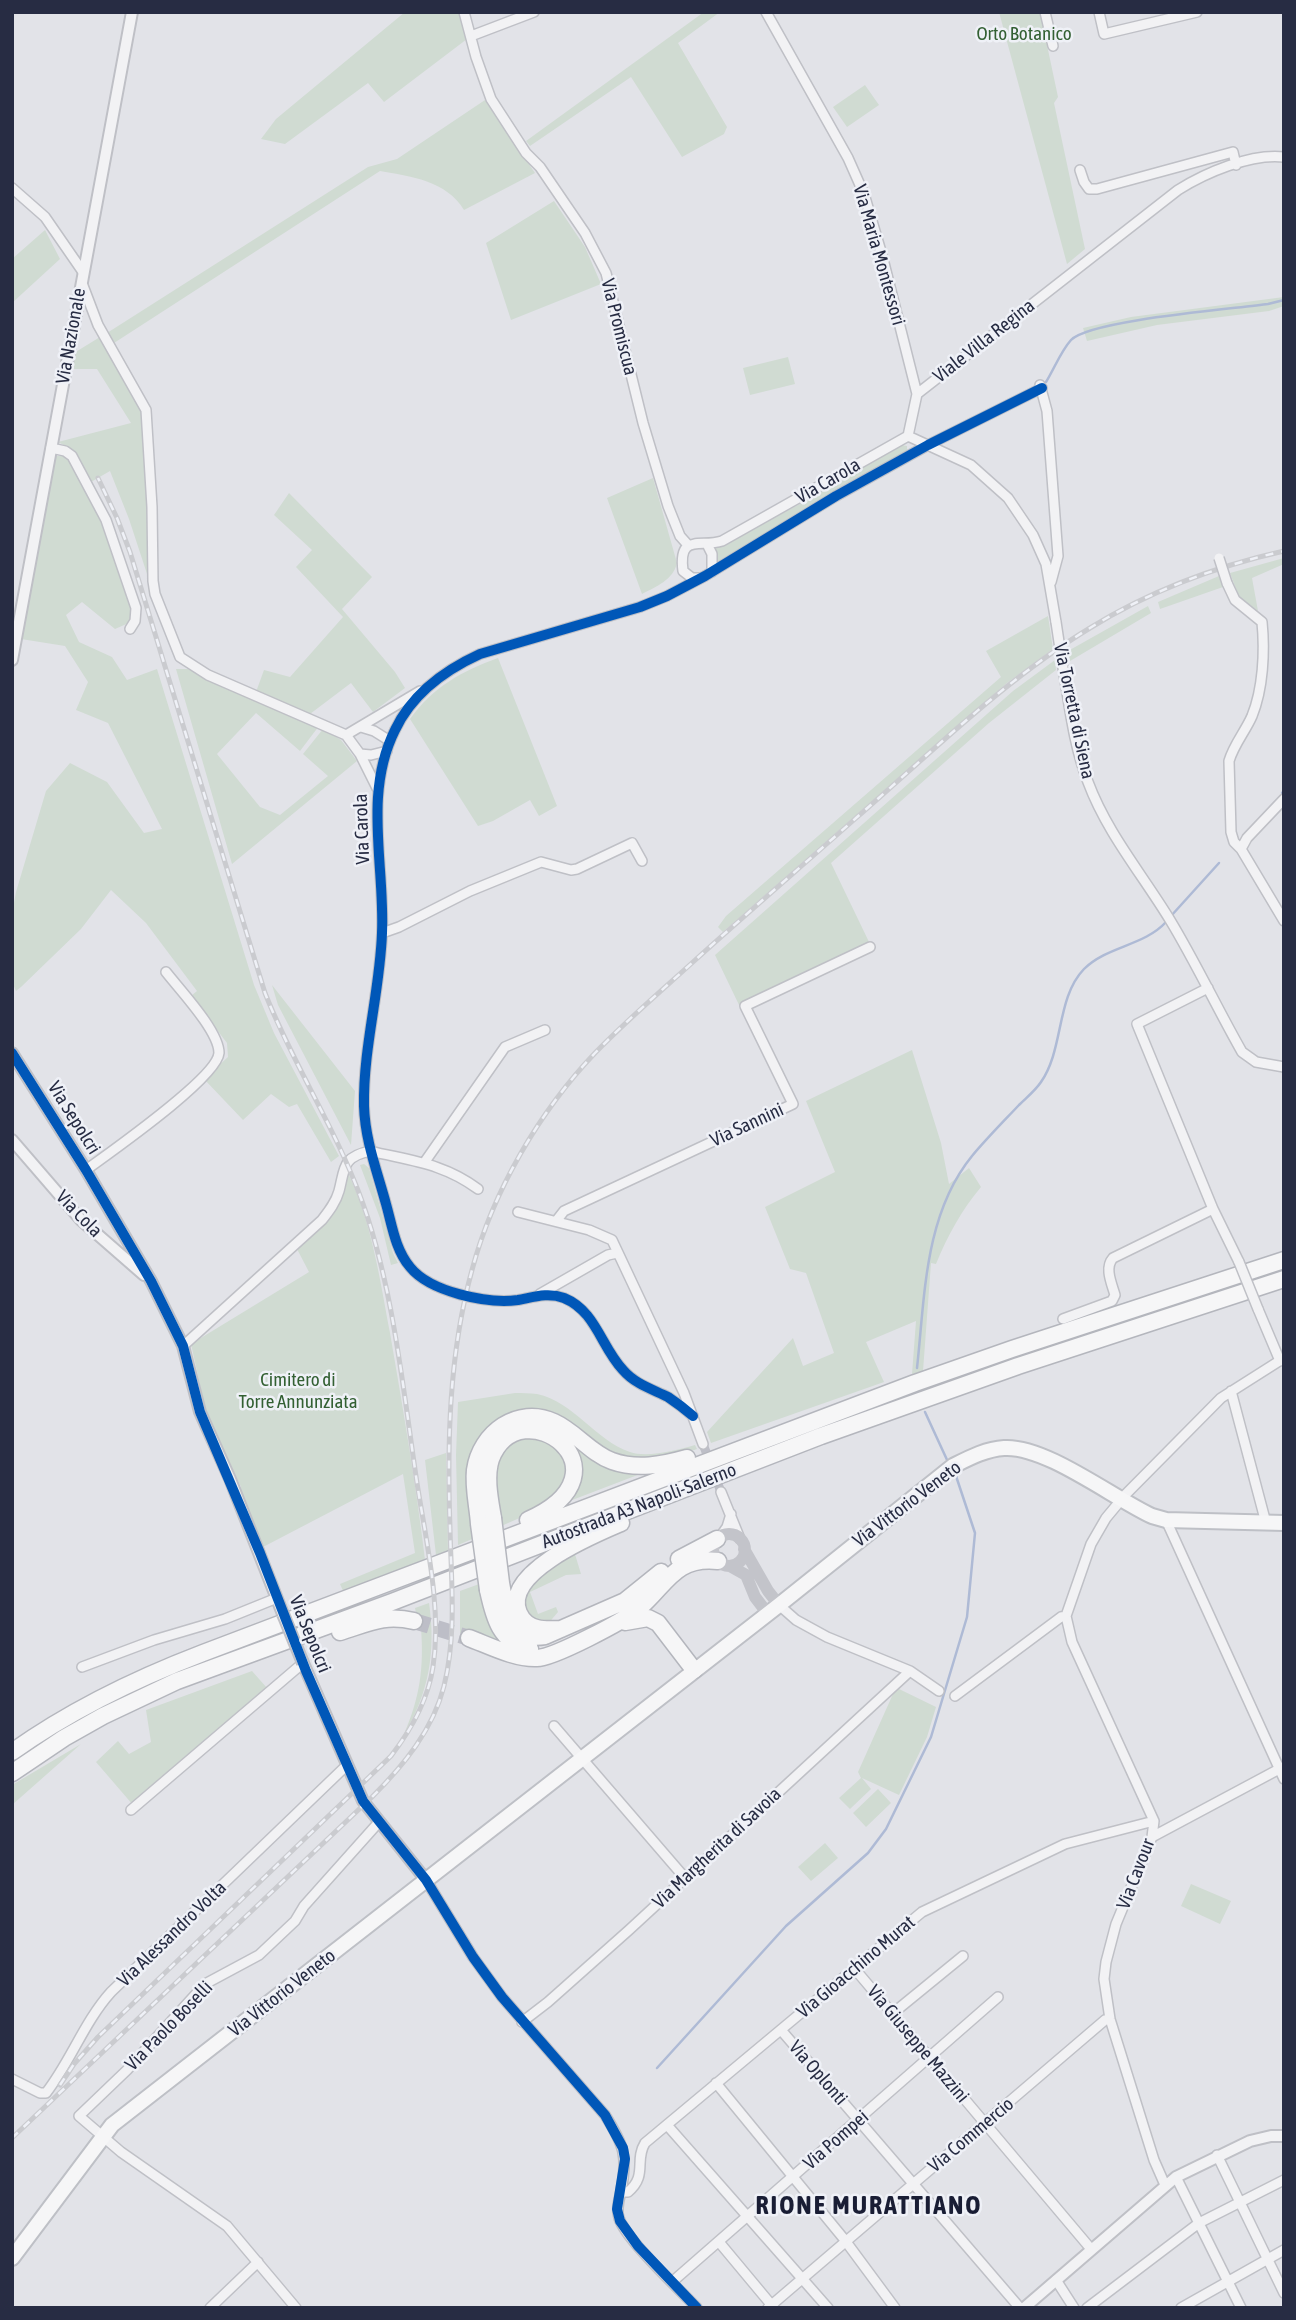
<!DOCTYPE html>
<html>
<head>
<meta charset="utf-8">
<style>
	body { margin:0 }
	#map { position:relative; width:1296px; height:2320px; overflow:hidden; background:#e2e3e8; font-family:"Asap Condensed",sans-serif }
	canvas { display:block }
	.frame { position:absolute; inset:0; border:14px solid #272c43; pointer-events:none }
</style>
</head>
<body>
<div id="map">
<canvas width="1296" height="2320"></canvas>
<div class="frame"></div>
</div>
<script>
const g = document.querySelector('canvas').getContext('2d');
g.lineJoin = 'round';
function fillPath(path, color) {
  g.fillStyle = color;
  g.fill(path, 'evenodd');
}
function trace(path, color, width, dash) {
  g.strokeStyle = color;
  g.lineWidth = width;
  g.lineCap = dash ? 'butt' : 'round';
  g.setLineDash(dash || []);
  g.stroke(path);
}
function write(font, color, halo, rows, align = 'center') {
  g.font = font + ' "Asap Condensed",sans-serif';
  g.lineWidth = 5;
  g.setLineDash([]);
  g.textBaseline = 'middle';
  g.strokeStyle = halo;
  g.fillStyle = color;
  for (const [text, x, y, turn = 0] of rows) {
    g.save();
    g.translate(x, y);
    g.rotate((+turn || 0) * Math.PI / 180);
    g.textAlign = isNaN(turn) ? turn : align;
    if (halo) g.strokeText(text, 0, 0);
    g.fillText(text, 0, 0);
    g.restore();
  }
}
fillPath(new Path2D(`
	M 405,12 L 460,12 L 467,39 L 384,102 L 368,83 L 285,144 L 261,139 L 276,119 Z
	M 704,12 L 720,12 L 678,43 L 727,127 L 724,134 L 682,157 L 631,77 L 530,146 L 526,141 Z
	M 999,12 L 1040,12 L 1058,97 L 1054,103 L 1085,249 L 1067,264 Z
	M 865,85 L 879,105 L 847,127 L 833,107 Z
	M 485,100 L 535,173 L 464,210 C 447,181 410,176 380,171 L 114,343 L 107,333 L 368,167 L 397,159 Z
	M 554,201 L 585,247 L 601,284 L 511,320 L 486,243 Z
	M 45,230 L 60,259 L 12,303 L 12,259 Z
	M 1284,297 L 1284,306 L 1269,311 L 1157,325 L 1087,341 L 1083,328 L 1131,317 Z
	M 100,337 L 144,412 L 151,548 L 150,583 L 129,519 L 110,471 L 91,482 L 75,451 L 58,442 L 131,423 L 97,369 L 72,369 L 74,353 Z
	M 788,357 L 795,384 L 750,395 L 743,368 Z
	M 902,445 L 907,446 L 907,450 L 715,563 L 712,547 L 725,543 L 800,504 Z
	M 55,456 L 65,456 C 100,494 117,564 133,613 L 131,622 L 115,629 L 82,602 L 66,615 L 79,642 L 112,657 L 127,680 L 157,669 L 254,985 L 274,1033 L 339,1156 L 331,1162 L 297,1104 L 289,1107 L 271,1094 L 243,1120 L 204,1079 L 228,1057 L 227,1043 L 191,996 L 197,991 L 146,923 L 111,890 L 81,929 L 21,987 L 16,991 L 12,982 L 12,914 L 16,892 L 46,791 L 70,763 L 107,782 L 144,833 L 162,829 L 108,723 L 76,710 L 88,682 L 65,646 L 21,639 Z
	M 653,478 L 677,563 C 673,580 657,586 642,594 L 607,498 Z
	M 289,493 L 372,577 L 342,609 L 395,672 L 405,688 L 373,712 L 351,683 L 310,714 L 256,692 L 264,670 L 290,677 L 343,617 L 296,567 L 312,550 L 274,515 Z
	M 1284,558 L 1284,564 L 1252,578 L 1258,611 L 1239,597 L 1230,573 Z
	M 1219,576 L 1223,587 L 1160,609 L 1158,602 Z
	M 1148,606 L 1151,613 L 1070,661 L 1068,651 Z
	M 1048,616 L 1053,649 L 1007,683 L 723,932 L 718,927 L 726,916 L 1001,677 L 986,651 Z
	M 498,658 L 557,806 L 539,816 L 530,800 L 493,821 L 478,826 L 410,719 C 433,687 462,671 498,658 Z
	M 1055,660 L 1056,670 L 989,723 L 831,863 L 870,944 L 740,1007 L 715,955 L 1013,691 Z
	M 176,669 L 188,669 L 319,726 L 300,751 L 256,713 L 217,754 L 260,807 L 280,815 L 328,776 L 303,754 L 323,729 L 341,740 L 357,761 L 232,864 Z
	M 272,985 L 355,1091 L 351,1145 L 278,1005 Z
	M 912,1050 L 941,1143 L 949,1184 L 969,1168 L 981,1187 C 961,1211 948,1235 936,1264 L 931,1263 L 923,1371 L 912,1374 L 916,1321 L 866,1342 L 884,1382 L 711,1443 L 707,1432 L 793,1338 L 803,1366 L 834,1353 L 806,1273 L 790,1269 L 765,1207 L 835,1172 L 806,1101 Z
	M 364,1164 L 369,1168 L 393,1253 L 398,1263 L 391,1265 L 380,1218 L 360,1165 Z
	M 348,1173 C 372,1223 380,1280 390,1333 C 403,1409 416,1484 425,1560 L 344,1593 L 340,1584 L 415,1553 L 403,1474 L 263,1547 L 239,1489 L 241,1487 L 205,1408 L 191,1344 L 309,1272 L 297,1249 C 319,1228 345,1206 348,1173 Z
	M 515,1393 C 522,1393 530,1393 537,1394 C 574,1402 595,1440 630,1452 C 647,1458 678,1450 695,1445 L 697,1449 L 683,1454 L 635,1462 L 509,1416 L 477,1537 L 458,1545 L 456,1455 L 458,1402 Z
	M 529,1422 C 556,1422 570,1442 590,1456 C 608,1467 628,1470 648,1471 L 567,1502 C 611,1438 510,1393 487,1457 C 479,1480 487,1509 490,1532 L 486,1533 C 480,1489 468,1429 529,1422 Z
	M 545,1437 L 568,1461 L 565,1483 L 540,1509 L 499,1527 L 495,1464 L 513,1439 Z
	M 446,1453 L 448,1551 L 436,1555 L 425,1460 Z
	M 574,1551 L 581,1574 L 566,1575 L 530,1592 L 538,1614 L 556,1607 L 558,1612 L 547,1625 L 524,1614 L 524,1590 L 529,1582 Z
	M 482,1583 L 511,1648 L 471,1634 L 460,1633 L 460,1591 Z
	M 429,1603 C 436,1650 429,1694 404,1734 C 420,1697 424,1668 421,1628 L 415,1627 L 417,1618 L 415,1608 Z
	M 252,1671 L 267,1688 L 133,1805 L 96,1762 L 118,1741 L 129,1754 L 151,1742 L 146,1710 Z
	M 899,1689 L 936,1707 L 927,1737 L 899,1795 L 862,1778 L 871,1789 L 850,1809 L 839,1798 L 861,1778 L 858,1772 L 893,1694 Z
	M 81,1744 L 12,1805 L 12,1785 Z
	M 878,1789 L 891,1803 L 866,1827 L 853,1813 Z
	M 825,1843 L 838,1858 L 811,1881 L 798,1867 Z
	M 1191,1884 L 1231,1901 L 1220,1924 L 1181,1906 Z`), '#d0dbd2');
trace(new Path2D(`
	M 1046,382 C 1054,369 1061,351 1071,340 C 1090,320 1233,309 1268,304 L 1284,300
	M 1282,793 L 1284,791
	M 1171,916 L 1219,863
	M 917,1368 C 925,1296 924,1215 972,1156 C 987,1138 1003,1122 1019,1105 C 1026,1098 1035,1091 1041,1082 C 1064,1049 1056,998 1084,969 C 1107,946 1144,946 1166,922
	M 925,1412 L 948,1462
	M 657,2068 L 786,1926 L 868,1853 L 886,1829 L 931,1737 L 967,1617 L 975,1533 L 956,1476`), '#aebad5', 2.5);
trace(new Path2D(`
	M 703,1444 L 721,1492`), '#bdbec7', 9, [9, 4.5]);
trace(new Path2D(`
	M 414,1621 L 469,1638`), '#bdbec7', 16, [16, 8]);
const minor = new Path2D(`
	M 464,12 L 476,57 L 491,99 L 526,153 L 540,167 L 585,233 L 606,273 L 643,423 L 668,506 L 680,536 L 688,545
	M 766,12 L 848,158 L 864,194 L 882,255 L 917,394
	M 1045,12 L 1053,46
	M 1099,12 L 1104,34 L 1197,12
	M 471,36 L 534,12
	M 1080,170 L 1084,182 L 1089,189 L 1097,189 L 1233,152 L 1236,165
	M 12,188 L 45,217 L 83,272
	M 82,283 L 98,325 L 146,410 L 152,507 L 153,581 L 155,594 L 180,657 L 208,675 L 346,735 L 360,754 L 377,788
	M 1040,385 L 1047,411 L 1058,556 L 1051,582
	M 908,436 L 971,465 L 1008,498 L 1033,535 L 1046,564 L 1056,622
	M 51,448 L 65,451 L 72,456 L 106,520 L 136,608 L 135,621 L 130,629
	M 707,544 L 712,554 L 712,572
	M 699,578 L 692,578 L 683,571 C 678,533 700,548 722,541 L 908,436 L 917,394 L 1178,190 C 1205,173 1251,153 1284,157
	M 1227,583 L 1235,600 L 1262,622 C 1265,652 1263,689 1252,716 C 1245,732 1234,744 1229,761 L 1231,832 L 1234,842 L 1241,849
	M 1062,662 C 1069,701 1073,744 1088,782 C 1107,833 1142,874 1170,920 C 1196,963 1217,1008 1242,1052 L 1256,1062 L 1284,1067
	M 361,727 L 374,731 L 390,741
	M 346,735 L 420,691
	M 360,754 L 371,755 L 387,751
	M 1284,799 L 1247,838 L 1241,849 L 1284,921
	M 382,933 L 399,927 L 470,891 L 541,862 L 571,870 L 577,869 L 632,843 L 642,861
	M 1208,988 L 1137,1024 L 1213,1209 L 1239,1262
	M 424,1163 L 505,1047 L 545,1030
	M 86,1170 C 109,1153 217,1078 219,1053 C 219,1031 180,990 166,972
	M 518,1212 L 589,1230 L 612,1240 L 684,1393 L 703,1444
	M 557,1220 L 564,1211 L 793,1104 L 745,1006 L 870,947
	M 540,1294 L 608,1255 L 617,1253
	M 1258,1309 L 1280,1361
	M 1063,1319 L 1112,1301 L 1115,1295 C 1112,1284 1104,1268 1113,1258 L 1213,1209
	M 183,1346 L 322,1220 C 329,1211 336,1202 339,1191 C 345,1168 342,1157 370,1151 C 411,1161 443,1163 478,1189
	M 1231,1391 L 1266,1523
	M 693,1416 C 685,1409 677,1403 668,1397 C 652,1389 635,1384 623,1370 C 601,1347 596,1311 564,1298 C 548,1292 534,1297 518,1300 C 487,1304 430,1292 410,1267 C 395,1249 392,1225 386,1204 C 377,1171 365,1140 364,1106 C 363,1048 380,991 382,933 C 385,865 363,794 395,730 C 412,694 445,670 480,654 L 640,607 L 667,596 L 705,576 L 836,496 L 928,445 L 1042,388
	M 721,1492 L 740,1539
	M 1166,1520 L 1284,1779
	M 720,1537 L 727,1527 L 731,1514
	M 779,1605 L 796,1620 L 827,1637 L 910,1671 L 939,1691
	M 82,1667 L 154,1640 L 225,1619 L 277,1598
	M 955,1696 L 1061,1617 L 1066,1616
	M 554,1726 L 685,1878
	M 131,1810 L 303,1663
	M 1152,1837 L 1283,1767
	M 426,1880 L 473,1957 L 502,1997 L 605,2115 C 624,2145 628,2156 621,2191 C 619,2200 616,2209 619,2218 C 626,2240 679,2289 697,2308
	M 854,1968 L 1091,2249
	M 892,2014 L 963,1956
	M 522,2022 L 548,2002 L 629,1930 L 910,1671
	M 781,2030 L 1020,2308
	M 12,2079 L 40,2093 L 46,2093 C 71,2061 84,2022 111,1992 L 346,1766
	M 716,2083 L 844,2239 L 895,2308
	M 667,2125 L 828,2308
	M 1217,2155 L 1284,2293
	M 1176,2177 L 1241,2308
	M 1165,2185 L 1154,2160 L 1110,2019 L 1104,1979 L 1106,1962 L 1116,1924 L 1152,1837 L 1154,1821 L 1072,1642 L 1066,1616 L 1091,1544 L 1106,1518 L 1126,1494 L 1221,1398 L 1284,1358
	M 621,2192 L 628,2192 C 648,2175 634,2161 645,2143 L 922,1912 L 1065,1844 L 1154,1821
	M 719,2242 L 774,2308
	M 1056,2280 L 1074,2308
	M 672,2282 L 998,1997
	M 210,2308 L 258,2262
	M 296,2308 L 227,2226 L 121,2152 L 79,2116 L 127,2070 L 205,1984 L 259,1955 L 295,1921 L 304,1906 L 379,1822
	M 768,2308 L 1105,2020 L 1110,2019
	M 1087,2308 L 1199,2223 L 1284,2180
	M 1181,2308 L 1284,2250`);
const tertiary = new Path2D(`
	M 12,660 L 132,12
	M 12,1053 L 86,1170 L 151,1281 L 183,1346 L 200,1412 L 230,1479 L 283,1614
	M 12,1140 L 81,1220 L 144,1275
	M 303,1663 L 363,1801 L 426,1880
	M 1024,2308 L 1176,2177 L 1250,2141 L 1271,2136 L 1284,2136`);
const primary = new Path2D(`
	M 12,2258 L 112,2125 L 779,1605 L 953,1466 C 969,1458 986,1449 1004,1448 C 1045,1445 1113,1498 1152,1516 L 1166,1520 L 1284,1523`);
const motorway = new Path2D(`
	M 493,1518 C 490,1500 485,1477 491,1459 C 520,1385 638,1471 528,1520
	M 479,1524 C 478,1507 473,1488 475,1470 C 480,1433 518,1405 554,1422 C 576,1432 590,1453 612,1461 C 637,1470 662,1465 687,1458
	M 679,1559 L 717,1539
	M 501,1583 C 506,1609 508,1642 545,1636 L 625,1601 L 661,1572
	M 488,1590 C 494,1618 500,1642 530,1649
	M 625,1622 L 648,1618 L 658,1623 L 694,1670
	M 561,1629 C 545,1630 527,1631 519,1613 C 501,1573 593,1535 621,1523
	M 340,1632 C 369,1623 384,1614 414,1621
	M 469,1638 C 490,1646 515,1659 537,1658 C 553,1658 624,1621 638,1609 C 666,1586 674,1556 718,1561
	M 12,1752 C 71,1710 135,1679 203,1653 L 915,1383 L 1012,1349 L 1284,1260
	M 12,1773 L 64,1738 L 103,1716 L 177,1681 L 392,1602 L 821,1436 L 1018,1366 L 1284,1279`);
trace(minor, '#bfc0c6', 12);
trace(tertiary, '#bfc0c6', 14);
trace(primary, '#bec0c6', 18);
trace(motorway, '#b4b6bd', 19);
trace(minor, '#f2f2f4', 9);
trace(tertiary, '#f2f2f4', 10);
trace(new Path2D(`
	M713 1550a16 16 0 1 1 32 0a16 16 0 1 1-32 0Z
	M 744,1549 L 768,1591 L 779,1605
	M 730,1566 L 746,1575 L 755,1597 L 768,1614`), '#c3c4ca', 12);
trace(primary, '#f6f6f7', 14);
trace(motorway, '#f6f6f7', 16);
const rail = new Path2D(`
	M 60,2085 L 74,2064 L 98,2037 L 391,1756 C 411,1730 428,1700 433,1667 C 442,1608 426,1541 417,1483 C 403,1389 393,1282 359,1193 C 333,1124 292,1062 265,993 L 130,552 L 117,518 L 98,478
	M 12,2138 L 372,1797 C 403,1766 433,1730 444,1686 C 457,1634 451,1580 450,1528 C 447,1441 449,1354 472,1270 C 493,1191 539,1112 595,1053 C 626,1021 660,992 693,962 C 747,913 802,866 856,818 C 932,752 1004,680 1090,628 C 1148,592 1217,566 1284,551`);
trace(rail, '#cacbcf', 5);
trace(rail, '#eff1f7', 2.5, [8]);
const minorBridge = new Path2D(`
	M 1219,558 L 1227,583
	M 1056,622 L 1062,662
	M 1239,1262 L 1258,1309`);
const tertiaryBridge = new Path2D(`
	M 283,1614 L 303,1663`);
const motorwayBridge = new Path2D(`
	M 493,1518 L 501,1583
	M 479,1524 L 488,1590`);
trace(minorBridge, '#bfc0c6', 12, []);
trace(tertiaryBridge, '#bfc0c6', 14, []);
trace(motorwayBridge, '#b4b6bd', 19, []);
trace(minorBridge, '#f2f2f4', 9);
trace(tertiaryBridge, '#f2f2f4', 10);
trace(motorwayBridge, '#f6f6f7', 16);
trace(new Path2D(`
	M 12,1053 L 86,1170 L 151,1281 L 183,1346 L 200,1412 L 260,1553 L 306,1671 L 363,1801 L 426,1880 L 473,1957 L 502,1997 L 605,2115 L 623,2148 L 625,2159 L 617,2209 L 620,2221 L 638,2246 L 697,2308
	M 693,1416 C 685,1409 677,1403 668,1397 C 652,1389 635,1384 623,1370 C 601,1347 596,1311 564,1298 C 548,1292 534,1297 518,1300 C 487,1304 430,1292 410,1267 C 395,1249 392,1225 386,1204 C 377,1171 365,1140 364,1106 C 363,1048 380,991 382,933 C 385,865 363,794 395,730 C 412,694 445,670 480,654 L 640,607 L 667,596 L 705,576 L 836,496 L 928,445 L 1042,388`), '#0057b8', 10);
write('19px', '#336033', '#eff1f7', [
	["Orto Botanico",1024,34],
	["Cimitero di",298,1380],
	["Torre Annunziata",298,1402]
]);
write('19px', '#272c43', '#eff1f7', [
	["Via Maria Montessori",879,255,74],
	["Via Promiscua",619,327,76],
	["Via Nazionale",71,336,-80],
	["Viale Villa Regina",984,341,-38],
	["Via Carola",828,481,-30],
	["Via Torretta di Siena",1074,711,78],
	["Via Carola",362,829,-92],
	["Via Sepolcri",74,1118,58],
	["Via Sannini",747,1125,-25],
	["Via Cola",79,1214,46],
	["Via Vittorio Veneto",907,1504,-37],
	["Autostrada A3 Napoli-Salerno",639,1506,-21],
	["Via Sepolcri",310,1634,68],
	["Via Margherita di Savoia",717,1848,-43],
	["Via Cavour",1136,1874,-69],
	["Via Alessandro Volta",172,1934,-44],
	["Via Gioacchino Murat",856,1967,-40],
	["Via Vittorio Veneto",282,1993,-38],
	["Via Paolo Boselli",169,2026,-46],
	["Via Giuseppe Mazzini",918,2044,50],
	["Via Oplonti",818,2073,49],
	["Via Commercio",971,2135,-40],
	["Via Pompei",836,2140,-41]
]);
g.letterSpacing = '2px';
write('bold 26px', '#191d34', '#eff1f7', [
	["RIONE MURATTIANO",869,2206]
]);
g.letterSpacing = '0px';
</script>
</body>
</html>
